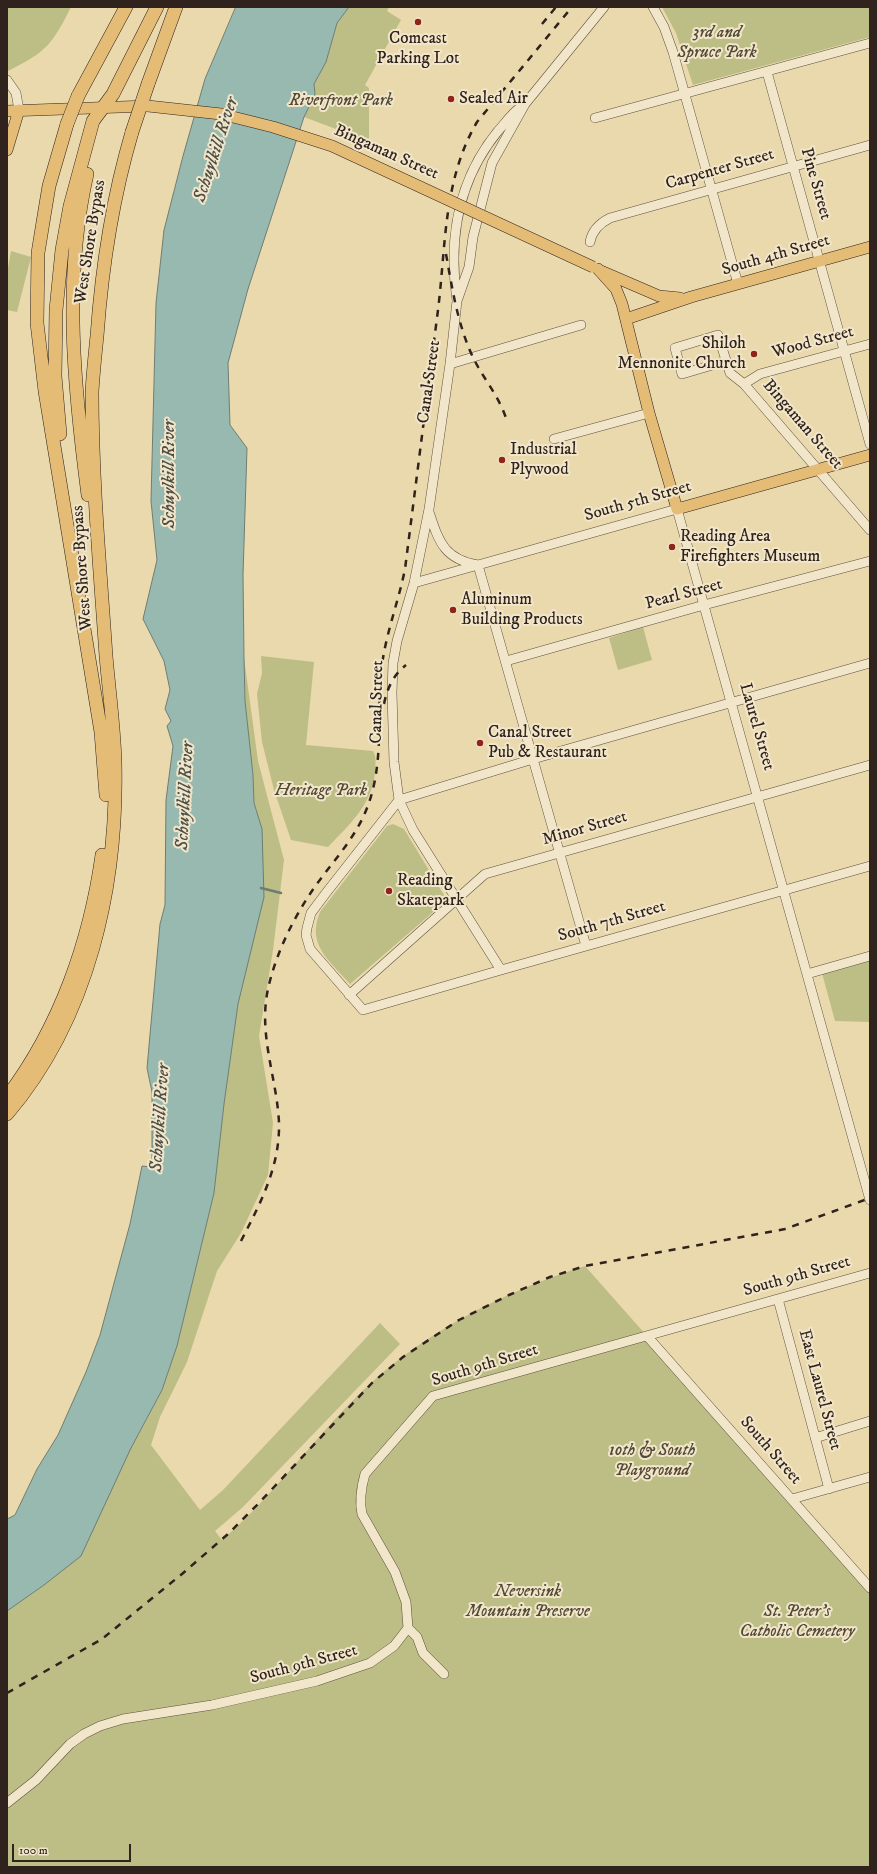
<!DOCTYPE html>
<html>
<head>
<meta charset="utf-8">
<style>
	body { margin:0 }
	#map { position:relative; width:877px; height:1874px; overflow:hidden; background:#e9d9ad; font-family:"IM FELL DW Pica",serif }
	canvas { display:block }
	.frame { position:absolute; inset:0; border:8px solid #30221c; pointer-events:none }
	.scale { position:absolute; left:12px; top:1844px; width:119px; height:18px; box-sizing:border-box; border:2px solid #30221c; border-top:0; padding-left:5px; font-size:12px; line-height:14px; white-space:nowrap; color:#30221c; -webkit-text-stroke:3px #f1e6ca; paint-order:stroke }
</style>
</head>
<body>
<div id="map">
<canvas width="877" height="1874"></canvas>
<div class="frame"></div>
<div class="scale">100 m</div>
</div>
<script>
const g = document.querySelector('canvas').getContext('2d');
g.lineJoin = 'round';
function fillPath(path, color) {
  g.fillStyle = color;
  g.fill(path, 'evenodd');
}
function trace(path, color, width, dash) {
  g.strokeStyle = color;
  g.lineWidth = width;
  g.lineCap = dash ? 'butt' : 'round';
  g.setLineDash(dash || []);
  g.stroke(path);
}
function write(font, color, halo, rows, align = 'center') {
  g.font = font + ' "IM FELL DW Pica",serif';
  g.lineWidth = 4;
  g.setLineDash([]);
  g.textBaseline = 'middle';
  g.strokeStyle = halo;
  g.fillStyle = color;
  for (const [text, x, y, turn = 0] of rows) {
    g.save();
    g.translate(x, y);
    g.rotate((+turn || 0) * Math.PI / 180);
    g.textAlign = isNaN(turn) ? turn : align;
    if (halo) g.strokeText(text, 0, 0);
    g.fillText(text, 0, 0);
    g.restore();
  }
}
fillPath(new Path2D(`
	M 7,7 L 71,7 C 52,45 46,52 8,71 L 7,71 Z
	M 349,7 L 389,7 L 387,11 L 401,20 L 365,85 L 369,88 L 369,142 L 365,143 L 336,129 L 304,117 L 315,94 L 314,84 L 326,62 L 337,23 Z
	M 662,7 L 870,7 L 870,37 L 693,85 L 676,33 Z
	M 11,251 L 31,257 L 17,312 L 7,310 L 7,274 Z
	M 643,627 L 652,660 L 618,670 L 609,638 Z
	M 261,656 L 314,662 L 306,745 L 373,751 C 377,758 375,764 375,772 C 372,805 349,825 328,847 L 291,840 L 274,790 L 262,742 L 257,694 L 262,673 Z
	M 244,658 L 258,761 L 284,860 L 273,950 L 259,1036 L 273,1123 L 268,1175 L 241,1233 L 217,1271 L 187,1362 L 160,1417 L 151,1445 L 200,1510 L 223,1490 L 380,1323 L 400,1344 L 243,1507 L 215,1531 L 222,1540 C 277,1493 318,1431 372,1382 C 432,1328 508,1290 585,1266 L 870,1588 L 870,1867 L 7,1867 L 7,1611 L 44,1585 L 140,1432 L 162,1390 L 177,1346 L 214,1193 L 224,1104 L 238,1004 L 249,953 L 262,829 L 254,803 L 253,775 L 245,701 Z
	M 393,824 L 404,829 L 447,900 L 350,984 C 330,961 306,945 320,912 L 387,826 Z
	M 870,960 L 870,1022 L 835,1021 L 822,973 Z`), '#bcbe86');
const water = new Path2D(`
	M 236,7 L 349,7 L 337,23 L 326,62 L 314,84 L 315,94 L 304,117 L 248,289 L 228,363 L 230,425 L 247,448 L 243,575 L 244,658 L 245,701 L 253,775 L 254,803 L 262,829 L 264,897 L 238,1004 L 224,1104 L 214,1193 L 177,1346 L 162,1390 L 131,1448 L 81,1556 L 44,1585 L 7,1611 L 7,1519 L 15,1515 L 37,1469 L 58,1435 L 86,1372 L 100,1335 L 130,1224 L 142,1166 L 152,1167 L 152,1092 L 147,1068 L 160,924 L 165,905 L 166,800 L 173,746 L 167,726 L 171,721 L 165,709 L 170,690 L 164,661 L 143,619 L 157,560 L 151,501 L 156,303 L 164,230 L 183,156 L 205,79 Z`);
fillPath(water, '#98b9af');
trace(water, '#6e7d74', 1);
trace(new Path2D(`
	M 261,888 L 281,893`), '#6e7d74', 2.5);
const minor = new Path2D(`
	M 653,7 L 664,27 L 673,52 L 738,284
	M 767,72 L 870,444
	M 7,80 L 16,93 L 19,110
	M 595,118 L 870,43
	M 590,242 C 592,231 600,223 610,218 L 870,145
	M 457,300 C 448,238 458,180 498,131 C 506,122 512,113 521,107
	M 726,361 L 682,374 L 675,348 L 718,335 L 730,373 L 744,384 L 870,530
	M 450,364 L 581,325
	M 744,384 L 760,374 L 870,344
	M 554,439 L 649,413
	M 429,512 C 439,542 444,559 478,565 L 586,946
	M 414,583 L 677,509 L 870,1200
	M 506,661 L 704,605 L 870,561
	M 399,800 L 326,893 L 311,913 L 307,928 L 306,935 L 310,949 L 363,1010 L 501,970 L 870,866
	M 399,800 L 533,759 L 870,663
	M 501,970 L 413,830 L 399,800 L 394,762 L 392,693 L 393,663 L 397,641 L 414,583 L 429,509 L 450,364 L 457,301 L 469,267 L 473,237 L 492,163 L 525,104 L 604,7
	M 807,974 L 870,956
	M 349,995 L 485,874 L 870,765
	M 778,1299 L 829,1489
	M 647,1336 L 870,1588
	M 815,1438 L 870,1421
	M 792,1499 L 870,1477
	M 408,1628 L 417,1637 L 423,1653 L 444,1674
	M 7,1803 L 36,1780 L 70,1744 L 84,1734 L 100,1726 L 123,1719 L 212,1705 L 317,1681 L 370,1663 L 394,1646 L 408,1628 L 406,1602 L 395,1572 L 362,1514 C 359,1500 361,1488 365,1474 L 433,1396 L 870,1273`);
const major = new Path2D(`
	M 7,111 L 148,106
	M 7,150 L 19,110
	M 598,269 L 616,289 L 622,304 L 649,413 L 677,509 L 870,455
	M 601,271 L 659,296 L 680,298
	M 626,319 L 691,297 L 870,247`);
const highway = new Path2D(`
	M 148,84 L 176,7
	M 78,96 L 126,7
	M 67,124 L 49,186 L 44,216 L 38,253 L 37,323 L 45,391 L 101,732 L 106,795
	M 87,174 C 63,280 74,388 88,495
	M 60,434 L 55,376 L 56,310 L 62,250 L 70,206 L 93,121 L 113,94 L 157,7
	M 7,1097 C 60,1027 90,941 102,855
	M 7,1114 C 89,1018 118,885 115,762 C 114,727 109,691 106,656 C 100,568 92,480 92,392 C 93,374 95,355 97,336 C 102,266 112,200 132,132`);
trace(minor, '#5e5040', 10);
trace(major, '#30221c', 12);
trace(highway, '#30221c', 14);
trace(minor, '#f1e6ca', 9);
trace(major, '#e4bc76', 11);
trace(highway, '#e4bc76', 13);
trace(new Path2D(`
	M 542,24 L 556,7
	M 446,254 C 452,287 457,321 471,353 C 481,376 498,394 506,418
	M 384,704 C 387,689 393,675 406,665
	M 241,1241 C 260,1204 280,1167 279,1123 C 277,1078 258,1035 268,989 C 275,957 290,925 308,897 C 327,867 354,842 367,808 C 384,765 377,718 381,674 C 384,638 398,604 405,569 C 416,483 427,396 438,310 C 446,246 443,180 477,122 L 572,7
	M 7,1693 L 102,1639 L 182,1574 L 228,1534 L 258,1504 L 372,1383 L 403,1357 L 459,1320 L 509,1295 L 550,1277 L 585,1266 L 785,1229 L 870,1198`), '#30221c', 2.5, [7, 7]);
const majorBridge = new Path2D(`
	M 148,106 L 221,114 L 273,127 L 332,146 L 593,267`);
const highwayBridge = new Path2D(`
	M 67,124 L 78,96
	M 132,132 L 148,84`);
trace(majorBridge, '#30221c', 12, []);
trace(highwayBridge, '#30221c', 14, []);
trace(majorBridge, '#e4bc76', 11);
trace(highwayBridge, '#e4bc76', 13);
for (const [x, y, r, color] of [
	[418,22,4,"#8f2418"],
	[451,99,4,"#8f2418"],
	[754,354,4,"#8f2418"],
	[502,460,4,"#8f2418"],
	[672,547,4,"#8f2418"],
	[453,610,4,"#8f2418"],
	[480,743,4,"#8f2418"],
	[389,891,4,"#8f2418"]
]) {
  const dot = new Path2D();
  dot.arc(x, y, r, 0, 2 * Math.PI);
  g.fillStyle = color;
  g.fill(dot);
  trace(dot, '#f1e6ca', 1.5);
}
write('italic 17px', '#534936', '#f1e6ca', [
	["3rd and",717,33],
	["Spruce Park",717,53],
	["Riverfront Park",341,101],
	["Heritage Park",321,791],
	["10th & South",652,1451],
	["Playground",652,1471],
	["Neversink",528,1592],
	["Mountain Preserve",528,1612],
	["St. Peter's",797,1612],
	["Catholic Cemetery",797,1632]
]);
write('17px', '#30221c', '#f1e6ca', [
	["Comcast",418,39,"center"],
	["Parking Lot",418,59,"center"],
	["Sealed Air",459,99],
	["Shiloh",746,344,"right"],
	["Mennonite Church",746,364,"right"],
	["Industrial",510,450],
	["Plywood",510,470],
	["Reading Area",680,537],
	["Firefighters Museum",680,557],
	["Aluminum",461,600],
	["Building Products",461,620],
	["Canal Street",488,733],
	["Pub & Restaurant",488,753],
	["Reading",397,881],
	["Skatepark",397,901]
], 'left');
write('17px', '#30221c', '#f1e6ca', [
	["Bingaman Street",386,153,24],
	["Carpenter Street",720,170,-16],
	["Pine Street",815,184,74],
	["West Shore Bypass",91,242,-81],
	["South 4th Street",776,256,-16],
	["Wood Street",813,343,-15],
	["Canal Street",430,382,-82],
	["Bingaman Street",802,425,49],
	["South 5th Street",638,502,-16],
	["West Shore Bypass",83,568,-94],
	["Pearl Street",684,595,-15],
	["Canal Street",378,702,-89],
	["Laurel Street",756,727,74],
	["Minor Street",585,829,-16],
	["South 7th Street",612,922,-16],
	["South 9th Street",797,1277,-16],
	["South 9th Street",485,1366,-17],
	["East Laurel Street",819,1390,75],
	["South Street",770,1451,49],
	["South 9th Street",304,1665,-15]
]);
write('italic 18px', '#4f4f48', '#f1e6ca', [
	["Schuylkill River",217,150,-72],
	["Schuylkill River",170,474,-90],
	["Schuylkill River",186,796,-87],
	["Schuylkill River",161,1118,-86]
]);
</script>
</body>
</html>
